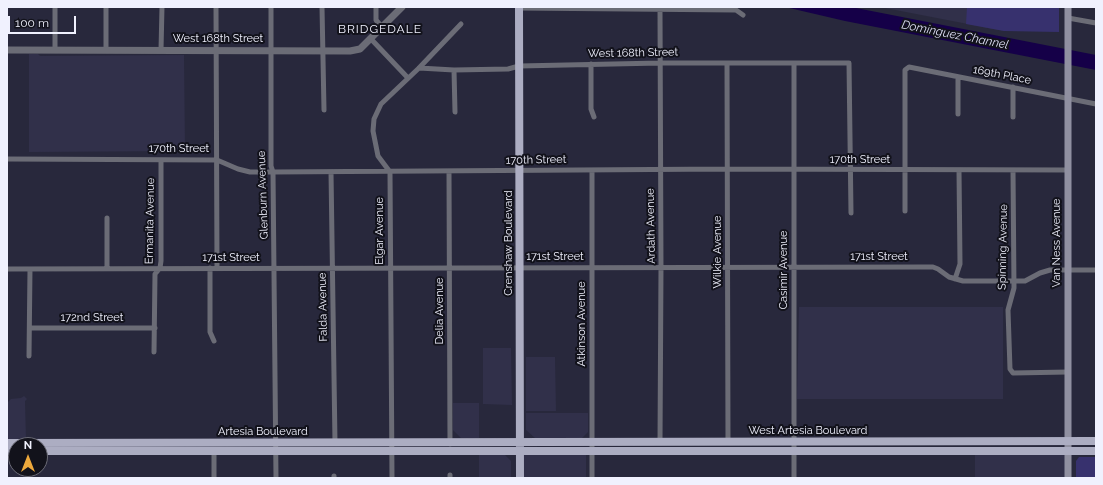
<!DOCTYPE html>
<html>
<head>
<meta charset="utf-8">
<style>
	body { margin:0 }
	#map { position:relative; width:1103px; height:485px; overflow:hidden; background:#28283c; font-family:Raleway,sans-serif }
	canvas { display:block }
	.frame { position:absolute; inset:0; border:8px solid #f0f1fe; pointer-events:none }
	.north { position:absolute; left:8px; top:437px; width:40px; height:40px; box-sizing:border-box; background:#12121b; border:1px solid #6b6b76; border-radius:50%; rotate:0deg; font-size:11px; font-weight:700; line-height:16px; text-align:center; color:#f0f1fe }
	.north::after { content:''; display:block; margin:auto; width:14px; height:18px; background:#eda83c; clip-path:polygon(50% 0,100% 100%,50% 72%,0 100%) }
	.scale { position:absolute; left:8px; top:16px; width:68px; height:18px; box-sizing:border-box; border:2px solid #f0f1fe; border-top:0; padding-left:5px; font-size:12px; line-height:14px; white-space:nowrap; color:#f0f1fe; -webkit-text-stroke:3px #12121b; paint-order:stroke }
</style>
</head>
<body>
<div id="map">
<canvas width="1103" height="485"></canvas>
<div class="frame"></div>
<div class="north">N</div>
<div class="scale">100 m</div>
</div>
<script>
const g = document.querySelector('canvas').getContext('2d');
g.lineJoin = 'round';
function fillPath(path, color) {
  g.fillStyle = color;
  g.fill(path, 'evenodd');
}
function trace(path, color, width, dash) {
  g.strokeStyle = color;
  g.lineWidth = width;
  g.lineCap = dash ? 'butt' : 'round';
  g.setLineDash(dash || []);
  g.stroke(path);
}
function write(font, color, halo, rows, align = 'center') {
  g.font = font + ' Raleway,sans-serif';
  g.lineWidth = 4;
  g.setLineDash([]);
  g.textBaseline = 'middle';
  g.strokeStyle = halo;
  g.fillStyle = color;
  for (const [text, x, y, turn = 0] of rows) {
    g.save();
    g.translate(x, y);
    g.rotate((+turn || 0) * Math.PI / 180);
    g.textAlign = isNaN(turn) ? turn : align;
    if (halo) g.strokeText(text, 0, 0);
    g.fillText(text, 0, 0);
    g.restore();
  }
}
fillPath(new Path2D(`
	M 880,7 L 1059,7 L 1004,31 Z
	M 29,54 L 38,54 L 40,56 L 184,55 L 185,151 L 29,152 Z
	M 799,307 L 1003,307 L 1003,399 L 797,399 Z
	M 483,348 L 511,348 L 512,405 L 483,404 Z
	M 526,357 L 555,357 L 556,411 L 526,411 Z
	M 24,396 L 27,399 L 25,401 L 26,439 L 7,439 L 7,403 L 11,399 L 21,398 Z
	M 453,403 L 479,403 L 479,438 L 461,438 L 453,430 Z
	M 526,413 L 588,413 L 588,432 L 582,438 L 535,438 L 526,430 Z
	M 975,452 L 1065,452 L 1065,478 L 975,478 Z
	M 523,453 L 586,453 L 586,478 L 523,478 Z
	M 479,454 L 505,455 L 511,461 L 511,478 L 479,478 Z`), '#31304a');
fillPath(new Path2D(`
	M 967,7 L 1059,7 L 1059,32 L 1004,31 L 966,24 Z
	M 1079,457 L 1096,457 L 1096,478 L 1076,478 L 1076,461 Z`), '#37316e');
fillPath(new Path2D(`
	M 785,7 L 851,7 L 1096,55 L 1096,70 L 845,21 Z`), '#150048');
trace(new Path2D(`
	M 216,7 L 217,268
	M 271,7 L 271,166 L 273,172 L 276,478
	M 322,7 L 324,110
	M 376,7 L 376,20 L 382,27
	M 519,8 L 736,10 L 743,15
	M 1068,18 L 1096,23
	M 371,39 L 408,78
	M 55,50 L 55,7
	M 106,50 L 106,7
	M 161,50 L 162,7
	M 727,63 L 728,442
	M 794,63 L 794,478
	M 591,64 L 591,109 L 594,117
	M 419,68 L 454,70 L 508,69 L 519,66 L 660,63 L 849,63 L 851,213
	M 454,70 L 455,112
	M 958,77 L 958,114
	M 1013,117 L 1013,87
	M 7,159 L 217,160 L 238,169 L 250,172 L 273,172 L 728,169 L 1068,170
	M 592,170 L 592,478
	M 1013,170 L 1014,288 L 1008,310 L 1010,369 L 1013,373 L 1068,372
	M 449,171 L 450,444
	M 331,172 L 335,443
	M 905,211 L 905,70 L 909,67 L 1096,104
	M 107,218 L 107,268
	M 210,268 L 210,332 L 214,341
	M 7,269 L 921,267 L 933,267 L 938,269 L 949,277 L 963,281 L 1025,281 L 1040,273 L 1050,270 L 1096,270
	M 955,279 L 960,264 L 959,170
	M 30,328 L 155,328
	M 154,352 L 155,274 L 160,268 L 161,261 L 161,160
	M 29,356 L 30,269
	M 660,442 L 661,267 L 660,10
	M 214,451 L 214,478
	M 450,475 L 450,478
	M 334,478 L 334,476
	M 392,478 L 390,172 L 378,156 L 373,131 L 374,119 L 381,104 L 419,68 L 461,24`), '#6b6c76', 5);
trace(new Path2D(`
	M 7,50 L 350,51 L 360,49 L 402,7`), '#6b6c76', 7);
trace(new Path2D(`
	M 1068,7 L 1068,478`), '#9090a1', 7);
trace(new Path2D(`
	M 519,7 L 520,478
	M 7,443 L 1096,441
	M 7,451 L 16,451
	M 40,451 L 1096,451`), '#acadc2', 8);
write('11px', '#f0f1fe', '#12121b', [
	["West 168th Street",218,39],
	["West 168th Street",633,53,-1],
	["169th Place",1002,75,11],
	["170th Street",179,149],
	["170th Street",536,160,-1],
	["170th Street",860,160],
	["Glenburn Avenue",263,195,-92],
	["Ermanita Avenue",150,221,-89],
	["Ardath Avenue",651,226,-91],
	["Elgar Avenue",380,231,-90],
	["Crenshaw Boulevard",509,243,-90],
	["Van Ness Avenue",1057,243,-90],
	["Spinning Avenue",1003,247,-89],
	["Wilkie Avenue",718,252,-90],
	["171st Street",555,257],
	["171st Street",879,257],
	["171st Street",231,258],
	["Casimir Avenue",784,270,-90],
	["Falda Avenue",323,307,-91],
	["Delia Avenue",440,311,-90],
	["172nd Street",92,318],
	["Atkinson Avenue",582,324,-90],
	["West Artesia Boulevard",808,431],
	["Artesia Boulevard",263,432]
]);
g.letterSpacing = '1px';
write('12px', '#f0f1fe', '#12121b', [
	["BRIDGEDALE",380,29]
]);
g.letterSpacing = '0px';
write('italic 12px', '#dedff5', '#12121b', [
	["Dominguez Channel",955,35,11]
]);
</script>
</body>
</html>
